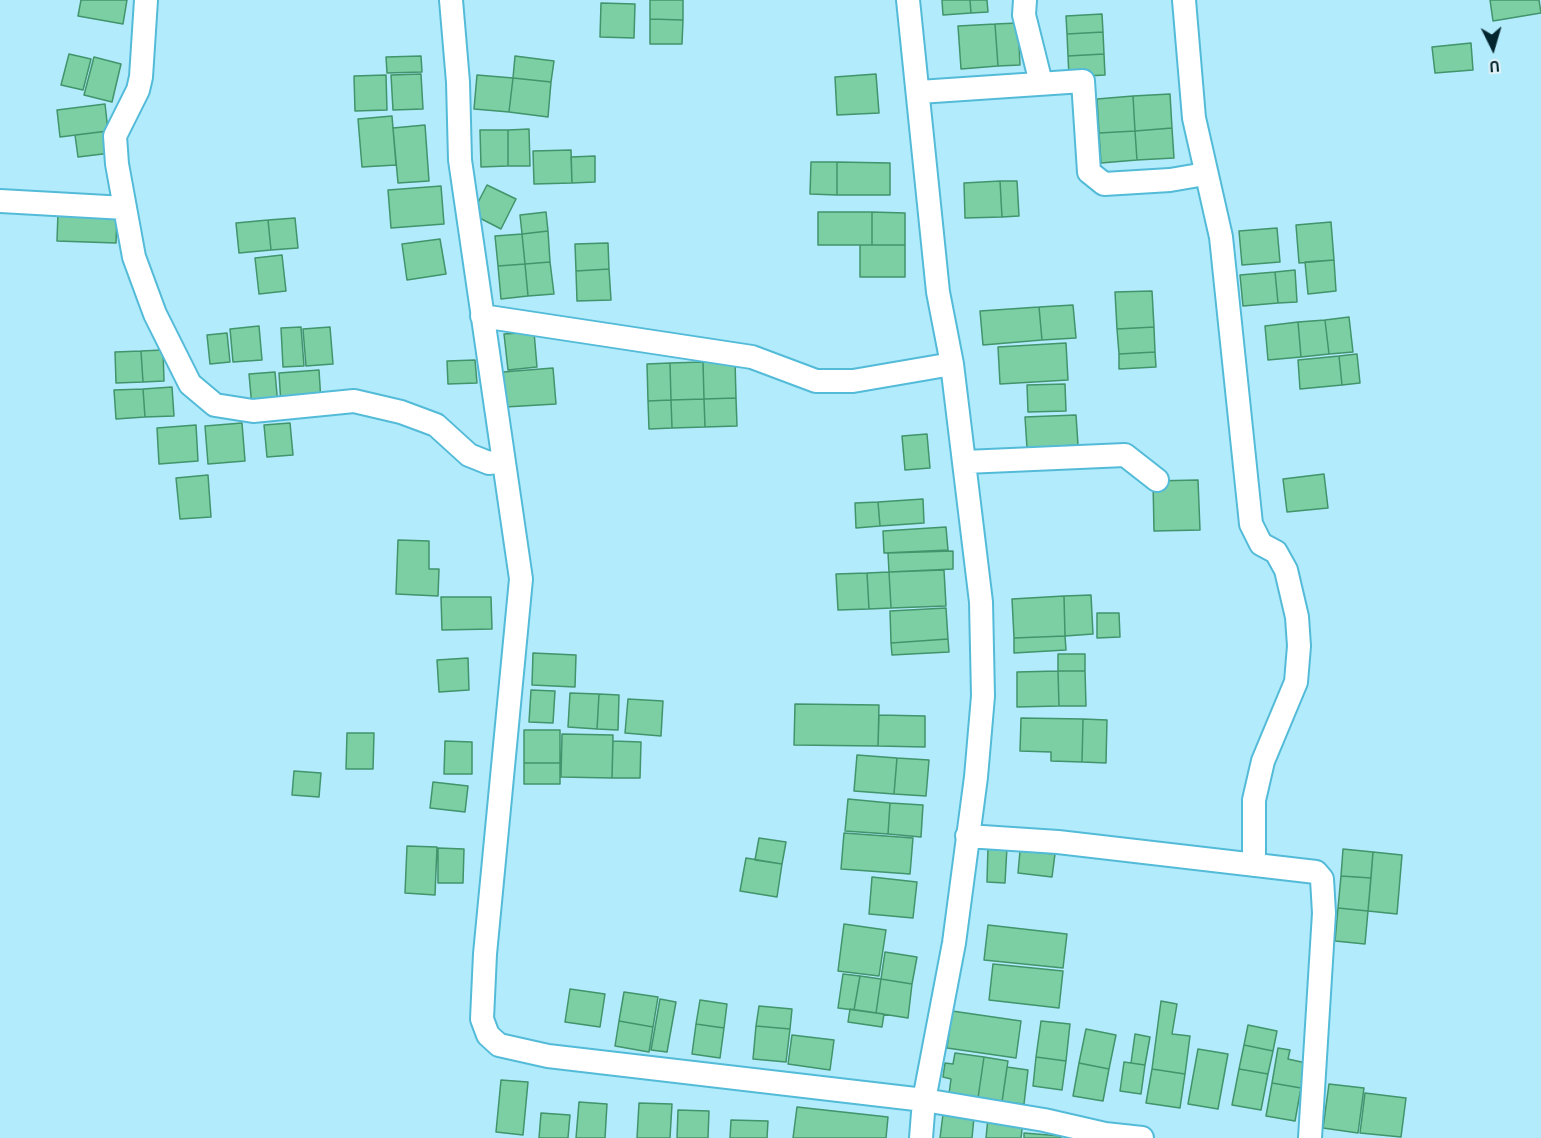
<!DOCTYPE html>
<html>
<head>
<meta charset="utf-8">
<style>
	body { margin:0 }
	#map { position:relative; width:1541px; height:1138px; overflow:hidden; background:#b2ebfc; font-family:"Alegreya Sans",sans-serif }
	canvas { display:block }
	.north { position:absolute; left:1463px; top:18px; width:60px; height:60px; -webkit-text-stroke:4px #dff1f7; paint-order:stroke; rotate:175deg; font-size:16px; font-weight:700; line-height:24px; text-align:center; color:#03252e }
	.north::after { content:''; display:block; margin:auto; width:21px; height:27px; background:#03252e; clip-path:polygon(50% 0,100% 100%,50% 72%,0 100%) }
</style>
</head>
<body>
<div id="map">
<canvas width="1541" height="1138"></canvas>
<div class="north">U</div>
</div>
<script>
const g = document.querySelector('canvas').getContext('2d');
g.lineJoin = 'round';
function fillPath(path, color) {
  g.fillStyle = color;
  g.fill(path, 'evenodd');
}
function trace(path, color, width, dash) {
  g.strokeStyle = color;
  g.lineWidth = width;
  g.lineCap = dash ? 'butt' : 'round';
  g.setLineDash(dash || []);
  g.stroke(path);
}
const building = new Path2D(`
	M 81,0 L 127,0 L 123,24 L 78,16 Z
	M 650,0 L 683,0 L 683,20 L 650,19 Z
	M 942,0 L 970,0 L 971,13 L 943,15 Z
	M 970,0 L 987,0 L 988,12 L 971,13 Z
	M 1490,0 L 1539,0 L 1541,13 L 1493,21 Z
	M 601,3 L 635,4 L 634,38 L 600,37 Z
	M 1102,14 L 1103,32 L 1067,34 L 1066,16 Z
	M 650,19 L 683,20 L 682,44 L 650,44 Z
	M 1018,23 L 1020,65 L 998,66 L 995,24 Z
	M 995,24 L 998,66 L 961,69 L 958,26 Z
	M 1103,32 L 1104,54 L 1068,56 L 1067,34 Z
	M 1471,43 L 1473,70 L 1435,73 L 1432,47 Z
	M 69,54 L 91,59 L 83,90 L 61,85 Z
	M 1104,54 L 1105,75 L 1069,77 L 1068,56 Z
	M 421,56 L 422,72 L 387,73 L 386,57 Z
	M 515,56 L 554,61 L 551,82 L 513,78 Z
	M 94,57 L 121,64 L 112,102 L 84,95 Z
	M 421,74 L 423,109 L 393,110 L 391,75 Z
	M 876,74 L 879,113 L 837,115 L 835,77 Z
	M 386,75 L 387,110 L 355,111 L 354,76 Z
	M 477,75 L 513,78 L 509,112 L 474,109 Z
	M 513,78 L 551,82 L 548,117 L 509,112 Z
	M 1170,94 L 1172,128 L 1135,131 L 1133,96 Z
	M 1133,96 L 1135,131 L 1099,133 L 1097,99 Z
	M 105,104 L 108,131 L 60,137 L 57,110 Z
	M 392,116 L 396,165 L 362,167 L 358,119 Z
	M 425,125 L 429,181 L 398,183 L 393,128 Z
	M 1172,128 L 1174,158 L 1137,160 L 1135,131 Z
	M 529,129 L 530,166 L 508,166 L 508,130 Z
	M 480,130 L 508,130 L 508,166 L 481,167 Z
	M 108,131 L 111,153 L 78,157 L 75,135 Z
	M 1135,131 L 1137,160 L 1101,163 L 1099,133 Z
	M 571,150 L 572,183 L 534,184 L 533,151 Z
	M 595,156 L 595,182 L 572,183 L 571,157 Z
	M 811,162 L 837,162 L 837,195 L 810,194 Z
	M 837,162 L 890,163 L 890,195 L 837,195 Z
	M 1000,181 L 1002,217 L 965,218 L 964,183 Z
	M 1000,181 L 1017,181 L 1019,216 L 1002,217 Z
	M 487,185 L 516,199 L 501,229 L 472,214 Z
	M 441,186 L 444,224 L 391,228 L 388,190 Z
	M 58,212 L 117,214 L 116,243 L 57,241 Z
	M 546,212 L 548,231 L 522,234 L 520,215 Z
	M 818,212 L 872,212 L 872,245 L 818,245 Z
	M 872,212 L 905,213 L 905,245 L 872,245 Z
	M 295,218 L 298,248 L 271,250 L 268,220 Z
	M 268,220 L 271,250 L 239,253 L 236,223 Z
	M 1331,222 L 1334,260 L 1299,263 L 1296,225 Z
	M 1277,228 L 1280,262 L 1242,265 L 1239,231 Z
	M 548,231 L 550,262 L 525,264 L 522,234 Z
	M 522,234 L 525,264 L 498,266 L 495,236 Z
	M 440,239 L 446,274 L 407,280 L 402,244 Z
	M 608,243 L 609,269 L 576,271 L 575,244 Z
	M 860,245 L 905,245 L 905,277 L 860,277 Z
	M 282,255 L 286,291 L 259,294 L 255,258 Z
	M 1334,260 L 1336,291 L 1308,294 L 1305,262 Z
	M 550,262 L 554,294 L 528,296 L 525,264 Z
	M 525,264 L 528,296 L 501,299 L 498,266 Z
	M 609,269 L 611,300 L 577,301 L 576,271 Z
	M 1295,270 L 1297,302 L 1278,303 L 1275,272 Z
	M 1275,272 L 1278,303 L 1243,306 L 1240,275 Z
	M 1152,291 L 1154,327 L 1117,329 L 1115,292 Z
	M 1073,305 L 1076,338 L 1042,340 L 1039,307 Z
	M 1039,307 L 1042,340 L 983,345 L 980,311 Z
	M 1349,317 L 1353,352 L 1329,354 L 1325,320 Z
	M 1325,320 L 1329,354 L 1301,357 L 1298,322 Z
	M 1298,322 L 1301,357 L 1268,360 L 1265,326 Z
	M 259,326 L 262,360 L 233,362 L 230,329 Z
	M 301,327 L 304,366 L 283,367 L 281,328 Z
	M 330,327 L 333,364 L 306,366 L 303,329 Z
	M 1154,327 L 1155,352 L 1119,354 L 1117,329 Z
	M 534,332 L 537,367 L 508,370 L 504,334 Z
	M 227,333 L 230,362 L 210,364 L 207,335 Z
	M 1066,343 L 1068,380 L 1000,384 L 998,347 Z
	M 163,350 L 164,381 L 143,382 L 141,351 Z
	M 141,351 L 143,382 L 116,383 L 115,352 Z
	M 1155,352 L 1156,367 L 1119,369 L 1119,354 Z
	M 1357,354 L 1360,383 L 1342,385 L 1339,356 Z
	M 1339,356 L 1342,385 L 1300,389 L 1298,360 Z
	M 475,360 L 477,383 L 448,384 L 447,361 Z
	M 735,360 L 736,398 L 704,399 L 703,362 Z
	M 703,362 L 704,399 L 671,400 L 670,363 Z
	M 670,363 L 671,400 L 648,401 L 647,364 Z
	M 553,368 L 556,404 L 505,407 L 503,372 Z
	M 319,370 L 321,402 L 281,405 L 279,373 Z
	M 275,372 L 278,406 L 252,407 L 249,374 Z
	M 1065,384 L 1066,411 L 1028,412 L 1027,385 Z
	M 172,387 L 174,416 L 145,417 L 143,389 Z
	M 143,389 L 145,417 L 116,419 L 114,390 Z
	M 736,398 L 737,426 L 705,427 L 704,399 Z
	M 704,399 L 705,427 L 672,428 L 671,400 Z
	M 671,400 L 672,428 L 649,429 L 648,401 Z
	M 1076,415 L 1078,445 L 1027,448 L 1025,417 Z
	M 242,423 L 245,461 L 208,464 L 205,426 Z
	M 290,423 L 293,455 L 267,457 L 264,425 Z
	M 196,425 L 198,461 L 159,464 L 157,428 Z
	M 927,434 L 930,468 L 905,470 L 902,436 Z
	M 1324,474 L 1328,508 L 1287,512 L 1283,479 Z
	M 208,475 L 211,517 L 180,519 L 176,478 Z
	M 1198,480 L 1200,530 L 1154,531 L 1153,481 Z
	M 923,499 L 924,523 L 880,526 L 878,502 Z
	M 878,502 L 880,526 L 856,528 L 855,503 Z
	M 946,527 L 948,550 L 884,553 L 883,531 Z
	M 398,540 L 429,541 L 429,569 L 439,569 L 438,596 L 396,594 Z
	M 953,551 L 953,569 L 889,572 L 888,553 Z
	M 944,570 L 946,606 L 891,608 L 889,572 Z
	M 889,572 L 891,608 L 869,609 L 867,573 Z
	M 867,573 L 869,609 L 838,610 L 836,574 Z
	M 1091,595 L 1093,634 L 1065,636 L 1064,596 Z
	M 1064,596 L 1065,636 L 1014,638 L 1012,599 Z
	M 441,597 L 491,597 L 492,629 L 442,630 Z
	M 946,608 L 948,639 L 891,643 L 890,611 Z
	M 1097,613 L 1119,613 L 1120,637 L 1097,638 Z
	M 1065,636 L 1066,650 L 1014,653 L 1014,638 Z
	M 948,639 L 949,652 L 892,655 L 891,643 Z
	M 533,653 L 576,655 L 575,687 L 532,685 Z
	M 1058,654 L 1085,654 L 1085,671 L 1058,671 Z
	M 468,658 L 469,690 L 439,692 L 437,660 Z
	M 1058,671 L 1059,706 L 1017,707 L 1017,672 Z
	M 1058,671 L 1085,671 L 1086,706 L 1059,706 Z
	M 531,690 L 555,691 L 553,723 L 529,722 Z
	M 570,693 L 599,694 L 597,729 L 568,727 Z
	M 599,694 L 619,695 L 618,730 L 597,729 Z
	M 628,699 L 663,701 L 661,736 L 625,733 Z
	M 795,704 L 879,705 L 878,746 L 794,745 Z
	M 879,715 L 925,716 L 925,747 L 878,746 Z
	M 1021,718 L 1083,719 L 1082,762 L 1051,761 L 1051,752 L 1020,751 Z
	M 1083,719 L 1107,720 L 1106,763 L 1082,762 Z
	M 524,730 L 560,730 L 560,763 L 524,763 Z
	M 347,733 L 374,733 L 373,769 L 346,769 Z
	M 562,734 L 613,735 L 612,778 L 561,777 Z
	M 445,741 L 472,742 L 472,774 L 444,774 Z
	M 613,741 L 641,742 L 640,778 L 612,778 Z
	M 857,755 L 897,758 L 894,794 L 854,791 Z
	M 897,758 L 929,760 L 926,796 L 894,794 Z
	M 524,763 L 560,763 L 560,784 L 524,784 Z
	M 294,771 L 321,773 L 319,797 L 292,795 Z
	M 433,782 L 468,786 L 465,812 L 430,808 Z
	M 848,799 L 890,803 L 888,834 L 845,831 Z
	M 890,803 L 923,805 L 921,837 L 888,834 Z
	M 844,833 L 913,838 L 910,874 L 841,869 Z
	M 759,838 L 786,842 L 782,864 L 755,860 Z
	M 407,846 L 437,847 L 435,895 L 405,893 Z
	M 988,846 L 1007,847 L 1005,883 L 987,882 Z
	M 438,848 L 464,849 L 463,883 L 438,883 Z
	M 1343,849 L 1373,852 L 1371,878 L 1341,876 Z
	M 1020,851 L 1055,854 L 1052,877 L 1018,873 Z
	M 1373,852 L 1402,855 L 1397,914 L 1368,911 Z
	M 746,858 L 782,864 L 777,897 L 740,891 Z
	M 1341,876 L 1371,878 L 1368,911 L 1338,908 Z
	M 872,877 L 917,882 L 913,918 L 869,914 Z
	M 1338,908 L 1368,911 L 1365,944 L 1335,941 Z
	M 844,924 L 886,930 L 879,976 L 838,971 Z
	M 988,925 L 1067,934 L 1063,968 L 984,960 Z
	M 885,952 L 917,957 L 912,984 L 881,979 Z
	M 993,964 L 1063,971 L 1059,1008 L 989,1000 Z
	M 843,974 L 860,976 L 854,1010 L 838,1008 Z
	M 860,976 L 881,979 L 876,1013 L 854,1010 Z
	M 881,979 L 912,984 L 908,1018 L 876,1013 Z
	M 570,989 L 605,994 L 600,1027 L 565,1022 Z
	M 624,992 L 658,997 L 653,1027 L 619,1021 Z
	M 660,999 L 676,1002 L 667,1052 L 651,1050 Z
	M 700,1000 L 727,1004 L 724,1028 L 696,1024 Z
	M 1161,1001 L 1177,1004 L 1172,1034 L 1190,1036 L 1185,1074 L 1152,1069 Z
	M 759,1006 L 792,1009 L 790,1029 L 756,1026 Z
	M 850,1009 L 884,1014 L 882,1027 L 848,1022 Z
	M 952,1011 L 1021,1021 L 1016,1058 L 947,1048 Z
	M 619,1021 L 653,1027 L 649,1052 L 615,1046 Z
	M 1041,1021 L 1070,1024 L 1066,1061 L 1036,1057 Z
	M 696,1024 L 724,1028 L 720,1058 L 692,1054 Z
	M 1248,1025 L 1277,1031 L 1273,1051 L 1244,1045 Z
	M 756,1026 L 790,1029 L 786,1062 L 753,1059 Z
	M 1086,1029 L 1116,1035 L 1109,1069 L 1079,1063 Z
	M 1135,1034 L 1150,1037 L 1145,1065 L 1131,1063 Z
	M 792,1035 L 834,1040 L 830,1070 L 788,1064 Z
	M 1244,1045 L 1273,1051 L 1268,1074 L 1239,1069 Z
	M 1278,1048 L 1290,1050 L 1288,1059 L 1306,1063 L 1301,1088 L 1272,1083 Z
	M 1198,1049 L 1228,1054 L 1218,1109 L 1188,1104 Z
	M 955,1053 L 984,1057 L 978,1098 L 949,1094 L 951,1079 L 943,1077 L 945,1063 L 953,1064 Z
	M 984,1057 L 1008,1061 L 1002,1102 L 978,1098 Z
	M 1036,1057 L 1066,1061 L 1062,1090 L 1033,1086 Z
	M 1124,1062 L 1145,1065 L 1141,1094 L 1120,1091 Z
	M 1079,1063 L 1109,1069 L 1103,1101 L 1073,1096 Z
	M 1007,1067 L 1028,1070 L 1024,1104 L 1002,1102 Z
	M 1152,1069 L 1185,1074 L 1180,1108 L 1146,1103 Z
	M 1239,1069 L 1268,1074 L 1261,1110 L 1232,1105 Z
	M 501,1080 L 528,1082 L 523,1135 L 496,1132 Z
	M 1272,1083 L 1301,1088 L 1295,1121 L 1266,1116 Z
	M 1329,1084 L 1364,1088 L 1358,1133 L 1323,1128 Z
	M 1365,1093 L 1406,1098 L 1401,1137 L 1360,1133 Z
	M 579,1102 L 607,1104 L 605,1138 L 576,1138 Z
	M 639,1103 L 672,1104 L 670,1138 L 637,1138 Z
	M 797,1107 L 888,1117 L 886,1138 L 793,1138 Z
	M 678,1110 L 709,1111 L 708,1138 L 677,1138 Z
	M 541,1113 L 570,1115 L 568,1138 L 539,1138 Z
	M 943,1114 L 974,1117 L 972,1138 L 940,1138 Z
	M 988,1118 L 1023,1121 L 1021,1138 L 986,1138 Z
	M 731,1120 L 768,1121 L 767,1138 L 730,1138 Z
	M 1024,1133 L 1061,1136 L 1061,1138 L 1024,1138 Z`);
fillPath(building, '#7ccfa2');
trace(building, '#41946b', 1.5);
const minor = new Path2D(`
	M 146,0 L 141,77 L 138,90 L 115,136 L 117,164 L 134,257 L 155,314 L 190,384 L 215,405 L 253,411 L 354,401 L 401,412 L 436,425 L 469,455 L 489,463 L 503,461
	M 451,0 L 458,82 L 460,160 L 521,579 L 485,954 L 482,1019 L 488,1035 L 499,1045 L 548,1056 L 924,1100 L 1044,1120 L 1105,1134 L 1142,1138
	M 908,0 L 938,292 L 952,364 L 981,602 L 983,696 L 976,777 L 954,943 L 924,1100 L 921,1138
	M 1025,0 L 1024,15 L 1041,83
	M 1184,0 L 1194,118 L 1221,237 L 1251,524 L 1261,544 L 1276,552 L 1286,570 L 1297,617 L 1299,646 L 1296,682 L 1263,761 L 1254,800 L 1254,865
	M 919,92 L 1083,81 L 1089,172 L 1104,184 L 1170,180 L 1205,174
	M 0,201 L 125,208
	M 482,316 L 752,357 L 816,381 L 853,381 L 952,364
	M 965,462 L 1125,455 L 1157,480
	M 967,836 L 1058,842 L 1316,872 L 1322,879 L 1324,913 L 1310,1138`);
trace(minor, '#53bbd8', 26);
trace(minor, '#fff', 22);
</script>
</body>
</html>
